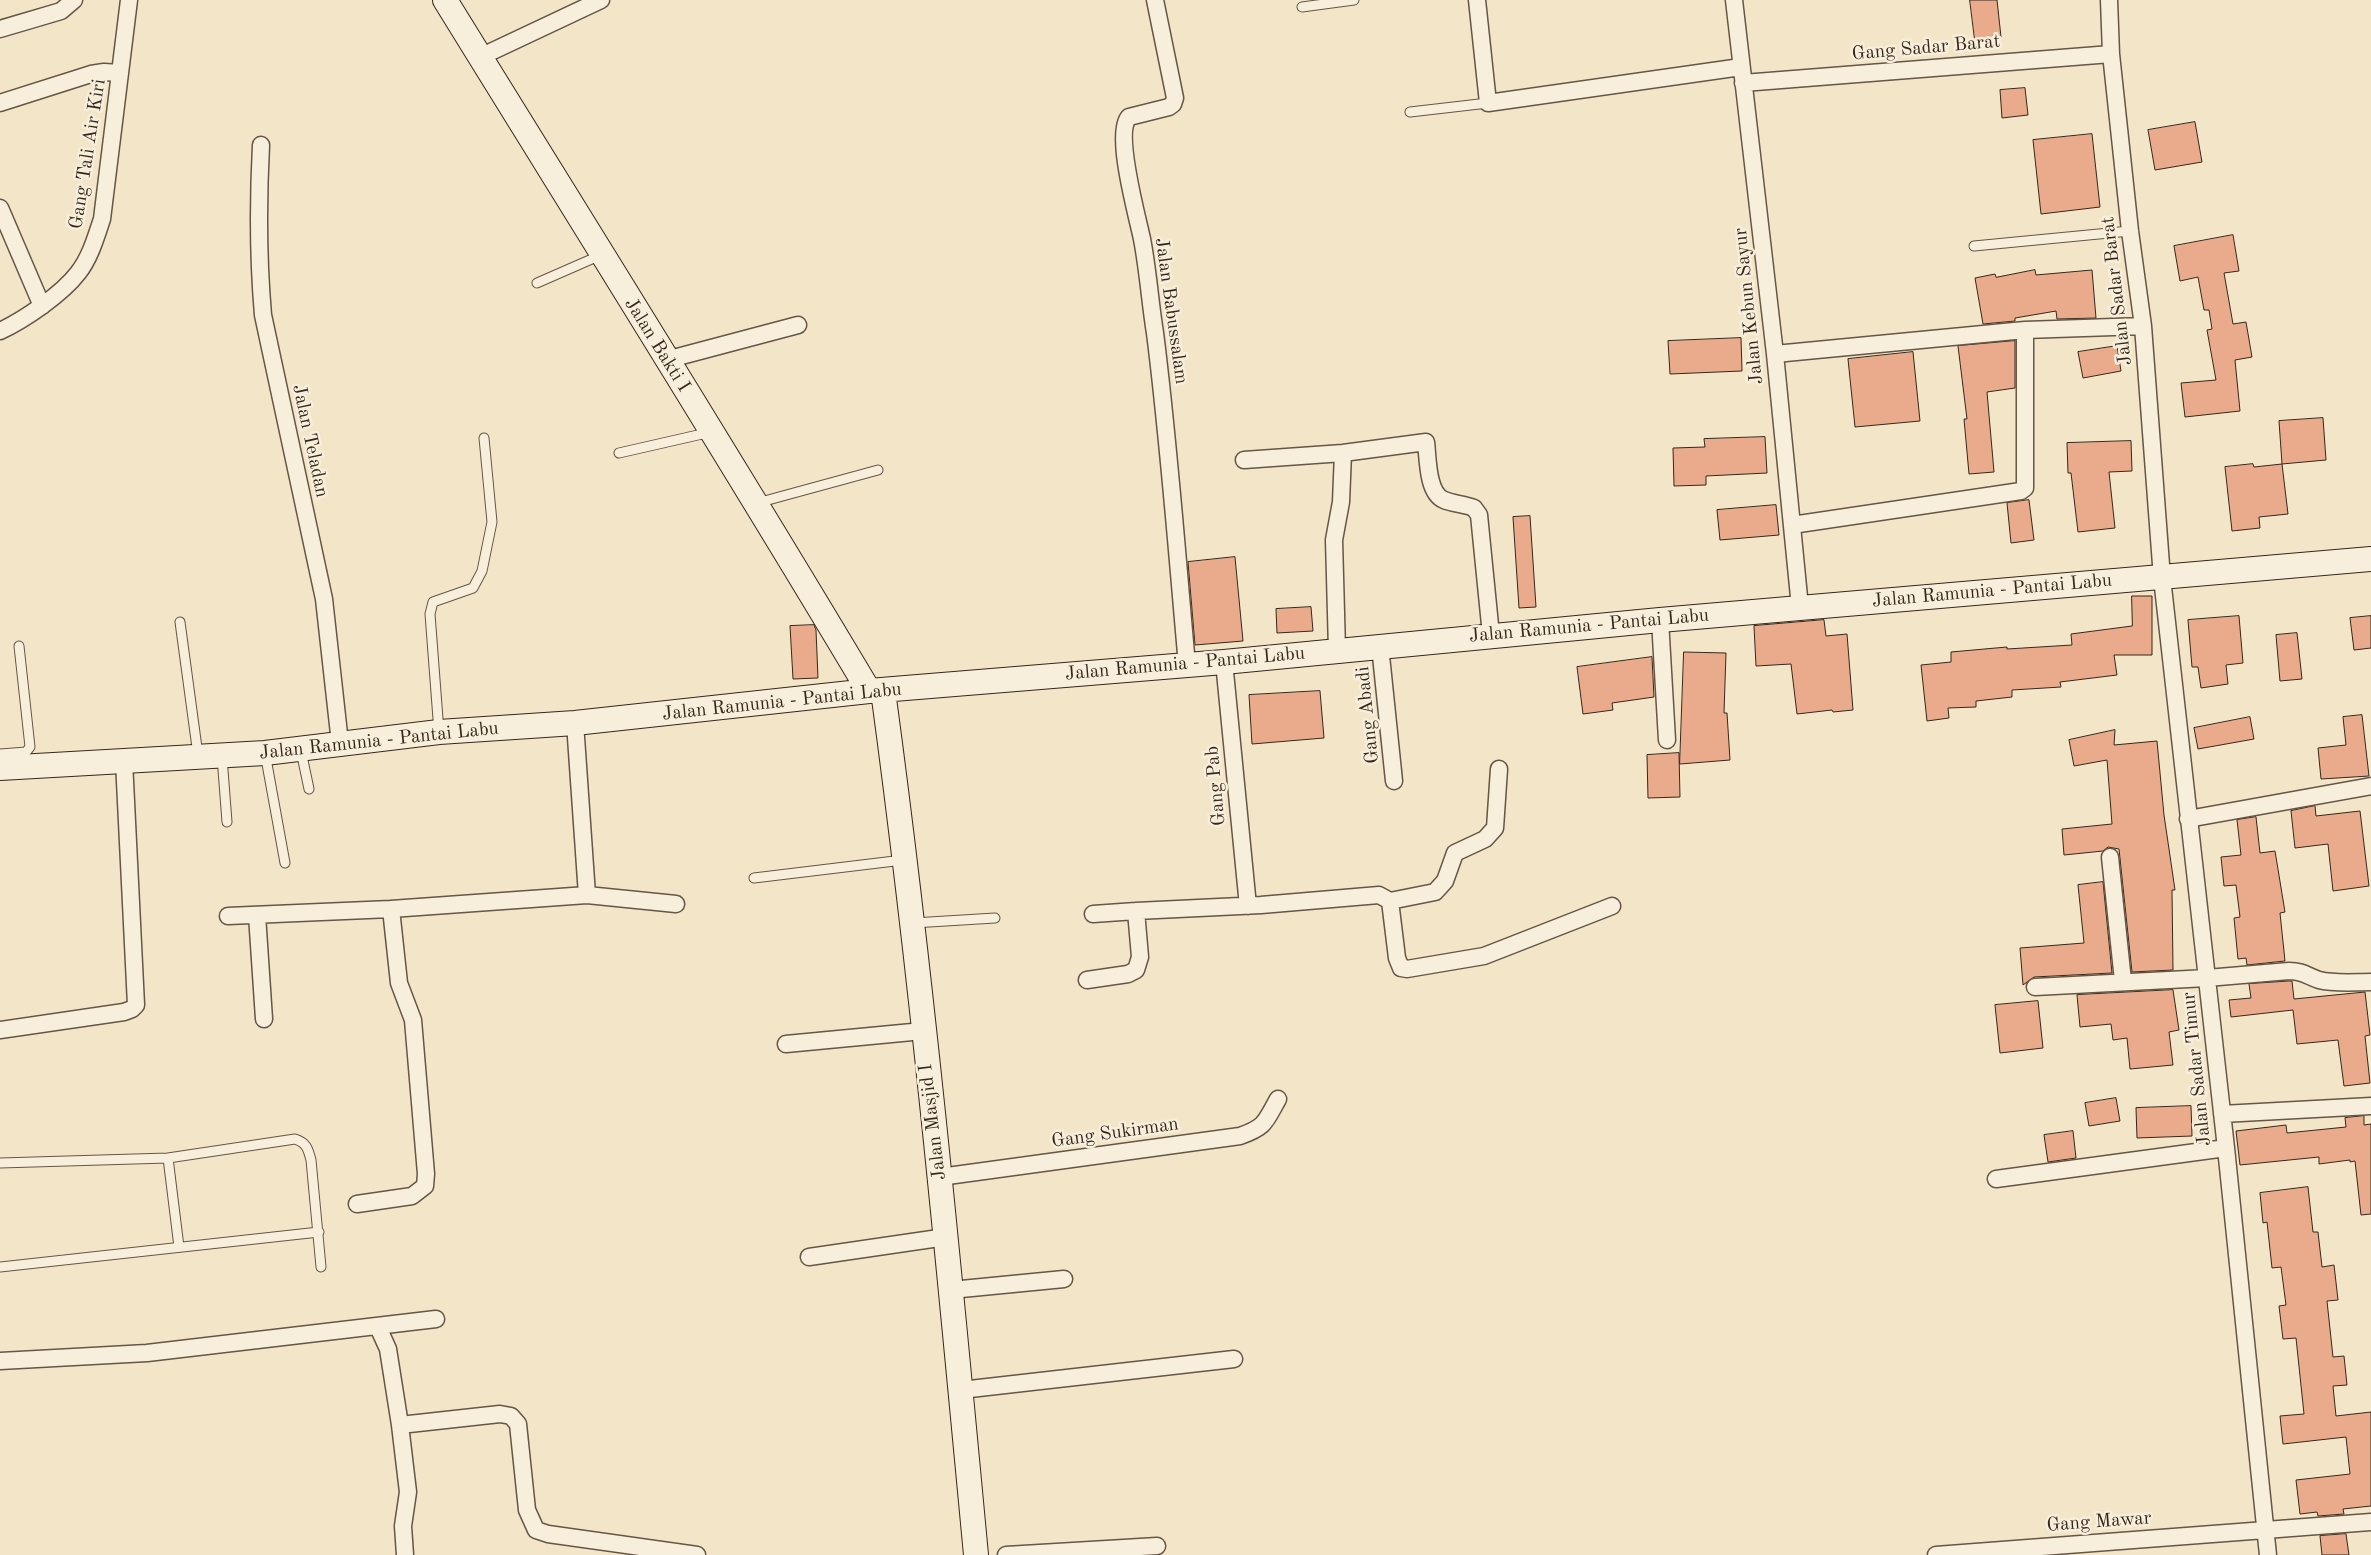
<!DOCTYPE html>
<html>
<head>
<meta charset="utf-8">
<style>
	body { margin:0 }
	canvas { display:block; background:#f3e5c8 }
</style>
</head>
<body>
<canvas width="2371" height="1555"></canvas>
<script>
const g = document.querySelector('canvas').getContext('2d');
g.lineJoin = 'round';
function fillPath(path, color) {
  g.fillStyle = color;
  g.fill(path, 'evenodd');
}
function trace(path, color, width, dash) {
  g.strokeStyle = color;
  g.lineWidth = width;
  g.lineCap = dash ? 'butt' : 'round';
  g.setLineDash(dash || []);
  g.stroke(path);
}
function write(font, color, halo, rows, align = 'center') {
  g.font = font + ' "Old Standard TT",serif';
  g.lineWidth = 5;
  g.setLineDash([]);
  g.textBaseline = 'middle';
  g.strokeStyle = halo;
  g.fillStyle = color;
  for (const [text, x, y, turn = 0] of rows) {
    g.save();
    g.translate(x, y);
    g.rotate((+turn || 0) * Math.PI / 180);
    g.textAlign = isNaN(turn) ? turn : align;
    if (halo) g.strokeText(text, 0, 0);
    g.fillText(text, 0, 0);
    g.restore();
  }
}
const building = new Path2D(`
	M 1970,0 L 1997,0 L 2001,37 L 1975,40 Z
	M 2025,88 L 2028,115 L 2002,118 L 2000,90 Z
	M 2195,122 L 2202,162 L 2155,170 L 2148,130 Z
	M 2092,134 L 2100,207 L 2041,214 L 2033,140 Z
	M 2233,235 L 2239,271 L 2224,273 L 2233,324 L 2246,322 L 2252,357 L 2235,360 L 2240,411 L 2185,417 L 2181,383 L 2216,380 L 2207,330 L 2212,329 L 2209,310 L 2204,310 L 2198,277 L 2180,281 L 2174,246 Z
	M 2035,270 L 2036,275 L 2092,270 L 2096,318 L 2057,319 L 2056,311 L 2015,318 L 2015,321 L 1983,324 L 1975,278 L 1995,274 L 1996,277 Z
	M 1741,338 L 1742,371 L 1670,374 L 1668,341 Z
	M 2015,341 L 2015,388 L 1987,392 L 1994,472 L 1969,474 L 1964,419 L 1967,419 L 1958,346 Z
	M 2117,346 L 2121,371 L 2083,378 L 2078,352 Z
	M 1913,352 L 1920,421 L 1855,427 L 1848,359 Z
	M 2323,418 L 2326,460 L 2282,464 L 2279,421 Z
	M 1765,437 L 1767,473 L 1706,476 L 1706,485 L 1674,486 L 1673,448 L 1705,447 L 1704,439 Z
	M 2131,441 L 2132,471 L 2109,472 L 2115,528 L 2078,532 L 2071,473 L 2068,473 L 2067,443 Z
	M 2253,464 L 2254,467 L 2282,464 L 2288,514 L 2259,517 L 2260,528 L 2232,531 L 2225,467 Z
	M 2029,500 L 2034,540 L 2011,543 L 2007,503 Z
	M 1776,505 L 1779,535 L 1720,540 L 1717,510 Z
	M 1530,516 L 1536,607 L 1519,608 L 1513,517 Z
	M 1235,557 L 1243,641 L 1195,645 L 1188,562 Z
	M 2132,596 L 2152,596 L 2152,655 L 2114,655 L 2117,675 L 2060,682 L 2061,687 L 2012,690 L 2012,697 L 1976,701 L 1976,707 L 1948,708 L 1949,718 L 1927,721 L 1921,665 L 1951,662 L 1951,652 L 2007,647 L 2007,649 L 2072,645 L 2071,634 L 2132,626 Z
	M 1311,607 L 1313,631 L 1277,633 L 1276,609 Z
	M 2239,616 L 2243,663 L 2226,665 L 2228,684 L 2201,688 L 2198,667 L 2192,667 L 2188,620 Z
	M 2371,616 L 2371,648 L 2354,650 L 2350,618 Z
	M 1824,620 L 1826,636 L 1847,634 L 1853,710 L 1833,712 L 1832,710 L 1797,714 L 1791,664 L 1756,666 L 1754,626 Z
	M 814,625 L 816,630 L 818,678 L 793,679 L 790,626 Z
	M 2297,633 L 2302,679 L 2280,681 L 2276,635 Z
	M 1684,652 L 1726,653 L 1724,713 L 1727,713 L 1730,760 L 1680,764 Z
	M 1652,657 L 1654,697 L 1612,703 L 1613,710 L 1583,714 L 1577,667 Z
	M 1320,691 L 1324,738 L 1252,744 L 1249,695 Z
	M 2362,715 L 2369,776 L 2321,779 L 2318,748 L 2346,745 L 2343,717 Z
	M 2250,717 L 2254,739 L 2198,749 L 2194,728 Z
	M 2115,730 L 2114,745 L 2157,741 L 2164,815 L 2175,890 L 2172,890 L 2173,970 L 2132,972 L 2119,849 L 2108,847 L 2103,851 L 2064,855 L 2062,829 L 2112,824 L 2107,760 L 2074,766 L 2069,740 Z
	M 1679,753 L 1680,797 L 1648,798 L 1647,755 Z
	M 2315,806 L 2316,816 L 2360,811 L 2369,886 L 2333,891 L 2328,844 L 2295,848 L 2291,811 Z
	M 2256,817 L 2260,853 L 2275,851 L 2285,912 L 2280,913 L 2285,961 L 2247,965 L 2246,958 L 2238,959 L 2234,918 L 2240,917 L 2236,885 L 2224,886 L 2221,857 L 2241,855 L 2237,820 Z
	M 2103,882 L 2112,973 L 2034,977 L 2023,985 L 2020,948 L 2084,943 L 2078,885 Z
	M 2289,981 L 2292,981 L 2294,999 L 2365,992 L 2370,1035 L 2365,1036 L 2370,1083 L 2344,1086 L 2338,1040 L 2297,1044 L 2293,1010 L 2231,1017 L 2229,1000 L 2251,998 L 2249,984 Z
	M 2173,990 L 2179,1030 L 2169,1032 L 2173,1065 L 2130,1069 L 2127,1038 L 2113,1040 L 2111,1024 L 2080,1027 L 2077,995 Z
	M 2038,1001 L 2043,1048 L 2000,1053 L 1995,1005 Z
	M 2116,1098 L 2120,1121 L 2089,1126 L 2085,1103 Z
	M 2191,1106 L 2192,1136 L 2137,1138 L 2136,1108 Z
	M 2364,1116 L 2364,1125 L 2371,1124 L 2371,1214 L 2361,1215 L 2355,1161 L 2350,1162 L 2350,1160 L 2319,1164 L 2319,1157 L 2240,1165 L 2236,1131 L 2286,1125 L 2287,1133 L 2346,1127 L 2345,1118 Z
	M 2073,1131 L 2076,1158 L 2048,1162 L 2044,1135 Z
	M 2308,1187 L 2313,1232 L 2318,1232 L 2322,1267 L 2334,1265 L 2338,1300 L 2327,1301 L 2333,1357 L 2344,1356 L 2347,1385 L 2333,1386 L 2336,1416 L 2371,1412 L 2371,1506 L 2343,1509 L 2344,1514 L 2318,1516 L 2317,1512 L 2300,1514 L 2296,1480 L 2350,1474 L 2346,1437 L 2283,1444 L 2280,1416 L 2304,1414 L 2296,1338 L 2283,1339 L 2279,1306 L 2286,1305 L 2281,1267 L 2272,1268 L 2267,1222 L 2263,1223 L 2260,1193 Z
	M 2346,1534 L 2349,1555 L 2322,1555 L 2320,1536 Z`);
fillPath(building, '#e9ab8b');
trace(building, '#36271b', 1);
const lane = new Path2D(`
	M 1302,7 L 1354,0
	M 1410,112 L 1488,103
	M 1974,246 L 2130,231
	M 537,283 L 601,255
	M 619,453 L 711,432
	M 757,503 L 878,470
	M 180,622 L 198,755
	M 439,732 L 430,614 L 433,602 L 473,588 L 482,571 L 492,522 L 484,438
	M 301,751 L 309,789
	M 265,753 L 285,863
	M 0,754 L 26,752 L 30,747 L 19,646
	M 222,757 L 227,822
	M 754,878 L 903,860
	M 913,923 L 995,918
	M 168,1158 L 295,1139 C 307,1143 308,1149 311,1160 L 321,1267
	M 0,1163 L 168,1158 L 179,1247
	M 0,1267 L 319,1232`);
const street = new Path2D(`
	M 1155,0 L 1175,98 L 1173,104 L 1169,107 L 1129,117 C 1114,133 1137,215 1142,239 C 1148,270 1150,302 1155,333 C 1169,443 1177,554 1187,665
	M 1477,0 L 1488,103 L 1741,67
	M 1734,0 L 1775,354 L 1800,607
	M 2109,0 L 2111,54 L 2130,231 L 2143,326 L 2162,578 L 2226,1148 L 2268,1555
	M 0,29 L 61,11 L 74,0
	M 480,57 L 601,0
	M 1743,83 L 2111,54
	M 0,103 L 91,74 L 104,72 L 120,73
	M 261,145 C 258,202 258,258 263,315 L 324,599 L 340,743
	M 0,208 L 42,306
	M 0,331 C 24,320 62,294 78,273 C 90,258 96,237 102,219 L 129,0
	M 1775,354 L 2025,330 L 2143,326
	M 666,360 L 798,325
	M 1244,460 L 1343,453 L 1426,442 C 1428,458 1427,493 1444,500 C 1454,504 1464,504 1474,508 L 1479,515 L 1491,635
	M 1792,525 L 2021,491 L 2025,488 L 2025,330
	M 1660,620 L 1667,740
	M 1380,646 L 1394,781
	M 1337,650 L 1334,540 L 1341,502 L 1343,453
	M 1224,662 L 1248,906
	M 2188,819 L 2371,786
	M 2110,857 L 2123,981
	M 587,895 L 676,904
	M 1390,901 L 1435,892 L 1445,881 L 1455,853 L 1485,839 L 1495,828 L 1499,769
	M 1093,914 L 1136,911
	M 257,915 L 264,1019
	M 228,916 L 391,909 L 587,895 L 575,723
	M 1087,980 L 1128,974 L 1136,970 L 1140,957 L 1136,911 L 1261,905 L 1379,895 L 1390,901 L 1397,958 L 1401,968 L 1407,969 L 1484,956 L 1612,906
	M 2035,987 L 2207,978 L 2289,971 C 2303,971 2307,976 2319,980 C 2335,984 2354,982 2371,982
	M 0,1030 L 124,1012 L 132,1009 L 136,1005 L 124,761
	M 786,1044 L 923,1031
	M 2222,1114 L 2371,1106
	M 940,1177 L 1240,1136 C 1266,1127 1265,1122 1278,1099
	M 1996,1179 L 2226,1148
	M 357,1204 L 412,1196 L 425,1186 L 426,1174 L 413,1020 L 399,983 L 391,909
	M 809,1257 L 946,1237
	M 951,1290 L 1064,1279
	M 378,1327 L 388,1349 L 400,1425 L 408,1492 L 403,1526 L 405,1555
	M 0,1361 L 147,1353 L 436,1319
	M 961,1390 L 1234,1359
	M 400,1425 L 500,1414 L 511,1416 L 518,1424 L 527,1510 L 536,1530 L 548,1534 L 697,1555
	M 1006,1555 L 1157,1546
	M 1936,1555 L 2371,1522`);
const secondary = new Path2D(`
	M 445,0 C 587,230 731,459 869,691
	M 883,691 C 922,978 949,1267 976,1555
	M 0,768 L 265,753 L 439,732 L 575,723 L 869,691 L 1224,662 L 1660,620 L 2371,559`);
trace(lane, '#655646', 11);
trace(street, '#655646', 19);
trace(secondary, '#36271b', 26);
trace(lane, '#f7eedb', 9);
trace(street, '#f7eedb', 16);
trace(secondary, '#f7eedb', 24);
write('19px', '#36271b', '#f7eedb', [
	["Gang Sadar Barat",1926,48,-5],
	["Gang Tali Air Kiri",88,154,-81],
	["Jalan Sadar Barat",2117,291,-97],
	["Jalan Kebun Sayur",1749,306,-96],
	["Jalan Babussalam",1171,311,82],
	["Jalan Bakti I",657,345,58],
	["Jalan Teladan",310,441,78],
	["Jalan Ramunia - Pantai Labu",1992,591,-5],
	["Jalan Ramunia - Pantai Labu",1589,626,-5],
	["Jalan Ramunia - Pantai Labu",1185,664,-5],
	["Jalan Ramunia - Pantai Labu",782,702,-6],
	["Gang Abadi",1368,715,-96],
	["Jalan Ramunia - Pantai Labu",379,741,-6],
	["Gang Pab",1216,786,-95],
	["Jalan Sadar Timur",2197,1069,-96],
	["Jalan Masjid I",933,1122,-97],
	["Gang Sukirman",1115,1133,-8],
	["Gang Mawar",2099,1522,-4]
]);
</script>
</body>
</html>
